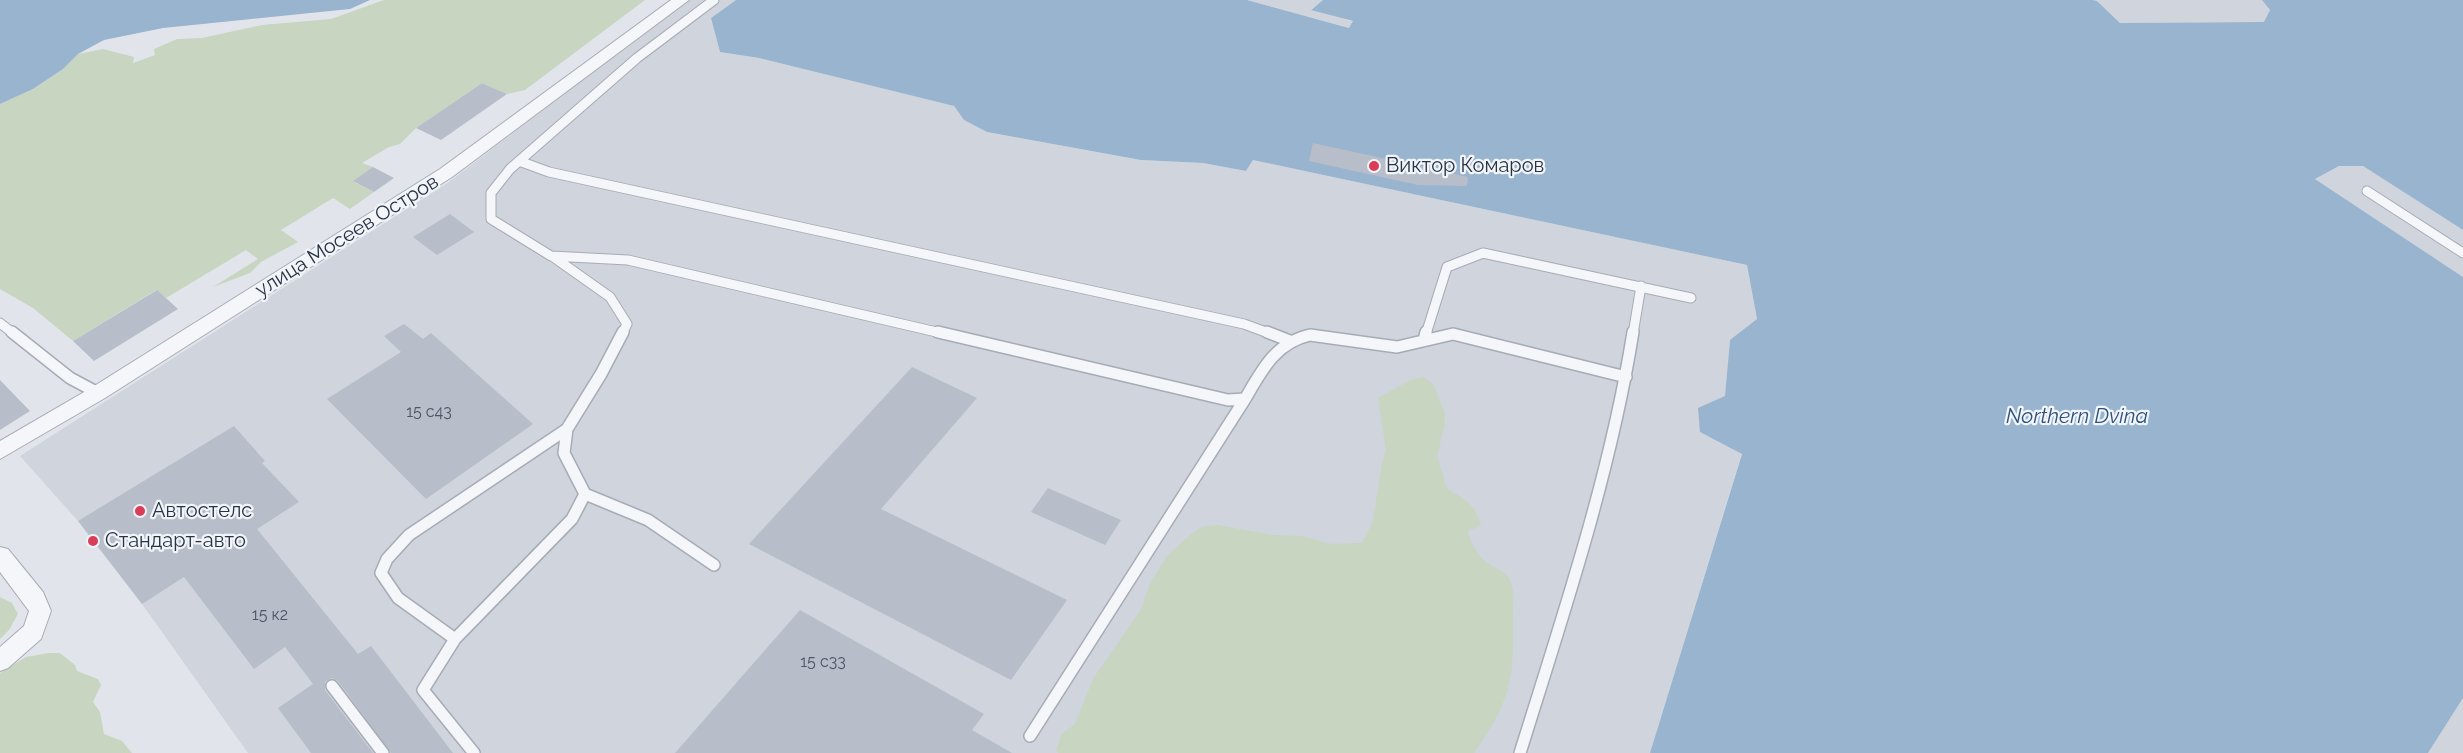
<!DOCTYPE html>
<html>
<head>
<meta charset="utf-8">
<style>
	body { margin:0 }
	canvas { display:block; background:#e1e5eb }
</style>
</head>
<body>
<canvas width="2463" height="753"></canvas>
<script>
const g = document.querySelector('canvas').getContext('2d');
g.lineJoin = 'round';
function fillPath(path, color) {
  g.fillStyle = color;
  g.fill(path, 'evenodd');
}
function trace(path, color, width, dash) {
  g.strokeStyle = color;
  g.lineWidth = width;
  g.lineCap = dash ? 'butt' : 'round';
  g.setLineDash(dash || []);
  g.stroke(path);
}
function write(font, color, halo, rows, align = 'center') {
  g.font = font + ' Raleway,sans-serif';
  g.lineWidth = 4.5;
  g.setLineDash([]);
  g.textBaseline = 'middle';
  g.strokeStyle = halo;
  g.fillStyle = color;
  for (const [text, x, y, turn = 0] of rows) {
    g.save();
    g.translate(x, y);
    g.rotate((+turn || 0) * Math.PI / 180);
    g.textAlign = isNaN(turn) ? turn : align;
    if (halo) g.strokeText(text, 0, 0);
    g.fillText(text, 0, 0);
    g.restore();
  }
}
fillPath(new Path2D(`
	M 686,0 L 736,0 L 711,18 L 720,52 L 759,58 L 954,106 L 964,120 L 987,132 L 1141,160 L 1203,163 L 1246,171 L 1253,160 L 1747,265 L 1757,319 L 1730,341 L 1725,396 L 1700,432 L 1742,453 L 1650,753 L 248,753 L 142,604 L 78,521 L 20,456 L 449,182 Z
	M 1247,0 L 1323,0 L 1311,9 L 1354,22 L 1350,28 Z
	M 2092,0 L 2262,0 L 2270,10 L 2265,22 L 2120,23 L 2097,1 Z
	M 2339,166 L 2363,166 L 2463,230 L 2463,277 L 2315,179 Z
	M 2463,698 L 2463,753 L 2428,753 Z`), '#cfd4dd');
fillPath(new Path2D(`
	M 384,0 L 645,0 L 525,90 L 507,94 L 482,83 L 416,128 L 400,144 L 389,147 L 362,163 L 373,167 L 354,182 L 374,192 L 350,209 L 333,198 L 281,230 L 298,242 L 261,262 L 250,273 L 213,287 L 258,259 L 246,250 L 166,298 L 156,290 L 73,341 L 33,308 L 0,289 L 0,104 L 33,89 L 63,69 L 78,54 L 103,49 L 134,57 L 133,63 L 155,55 L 154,49 L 177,39 L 202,38 L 262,25 L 331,19 Z
	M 1423,377 L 1433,384 L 1445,413 L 1445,424 L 1437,455 L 1447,489 C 1465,499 1476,505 1481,526 L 1467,531 C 1471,541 1477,556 1486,562 C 1493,567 1503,570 1509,578 C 1515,587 1513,603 1513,614 C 1514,678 1512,700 1474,753 L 1059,753 L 1056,750 L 1062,734 L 1075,724 L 1093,679 L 1140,611 L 1151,582 L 1167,556 L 1189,536 L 1202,527 L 1217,525 L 1273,535 L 1301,536 L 1331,544 L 1362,543 L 1373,521 L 1382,463 L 1386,450 L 1378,398 C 1395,390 1405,380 1423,377 Z
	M 0,597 L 12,603 L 18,614 L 9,630 L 0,639 Z
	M 49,653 L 60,653 L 75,665 L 77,671 L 98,679 L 101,685 L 93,702 L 100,712 L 104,734 L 122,741 L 132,753 L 0,753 L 0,673 L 26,657 Z`), '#c7d5c1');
fillPath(new Path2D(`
	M 0,0 L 370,0 L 350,9 L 163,28 L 104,40 L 78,54 L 63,69 L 33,89 L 0,104 Z
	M 736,0 L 1247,0 L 1349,28 L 1353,21 L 1311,10 L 1323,0 L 2092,0 L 2097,1 L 2120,23 L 2264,22 L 2270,10 L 2262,0 L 2463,0 L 2463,230 L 2363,166 L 2339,166 L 2315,179 L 2463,277 L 2463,698 L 2428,753 L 1650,753 L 1742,454 L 1700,432 L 1698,408 L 1725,396 L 1730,340 L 1757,319 L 1747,265 L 1253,160 L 1246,171 L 1203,163 L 1141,160 L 987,132 L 964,120 L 954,106 L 759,58 L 720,52 L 711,18 Z`), '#99b4ce');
fillPath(new Path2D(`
	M 482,83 L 507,94 L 441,140 L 416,128 Z
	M 1313,143 L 1468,177 L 1467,186 L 1418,185 L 1309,161 Z
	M 373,167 L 394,178 L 374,192 L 353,181 Z
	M 450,214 L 474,232 L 437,255 L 413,237 Z
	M 157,290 L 178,309 L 94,361 L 73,341 Z
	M 404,324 L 423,339 L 431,333 L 533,424 L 426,499 L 327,399 L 401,352 L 384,336 Z
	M 912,367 L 977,398 L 881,509 L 1067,600 L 1011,680 L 749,544 Z
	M 0,380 L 30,411 L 0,430 Z
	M 234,426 L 265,461 L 262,463 L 299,502 L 257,529 L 358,654 L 371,646 L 453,753 L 391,753 L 338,681 L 332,678 L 325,682 L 325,690 L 373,753 L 311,753 L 278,708 L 313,684 L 285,647 L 254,669 L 184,577 L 142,604 L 78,521 Z
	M 1048,488 L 1121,520 L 1105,545 L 1031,512 Z
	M 800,610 L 984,714 L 972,730 L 1012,753 L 675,753 Z`), '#b8bec9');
const serviceFar1 = new Path2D(`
	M 714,0 L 637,58 L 510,169 L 491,193 L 491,219 L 551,256 L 628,260 L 945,334
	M 519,161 L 549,172 L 1244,324 L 1271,334
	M 2367,191 L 2463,253
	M 552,256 L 610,297 L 627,324 L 622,334
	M 0,323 L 14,334
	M 1426,334 L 1447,267 L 1483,253 L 1691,298
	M 1633,334 L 1641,286`);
const service = new Path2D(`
	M 12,332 L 70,378 L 98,393
	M 623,332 L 601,374 L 567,429 L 564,453 L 585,494 L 648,520 L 714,565
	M 938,332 L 1228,400 L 1245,399 C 1262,370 1275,343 1310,335 L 1397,347 L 1453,334 L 1626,377
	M 1267,332 L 1290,341
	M 1424,340 L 1426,332
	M 455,639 L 398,598 L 381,573 L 387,559 L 409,535 L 567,429
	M 332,686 L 383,753
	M 1030,736 L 1245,399
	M 474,753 L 423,690 L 455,639 L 572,519 L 585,494
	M 1520,753 C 1563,615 1610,476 1633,332`);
const minor = new Path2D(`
	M 671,0 L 689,0 L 452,177 L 105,398 L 0,459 L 0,441 L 91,388 L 440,169 Z
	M 0,547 L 8,549 L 43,592 L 51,611 L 41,639 L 8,668 L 0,671 L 0,647 L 24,626 L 29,611 L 0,572 Z`);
trace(serviceFar1, '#a6acb6', 11);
trace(service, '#a6acb6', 14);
trace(minor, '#a6acb6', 2);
trace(serviceFar1, '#f4f6f9', 9);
trace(service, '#f4f6f9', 11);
fillPath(minor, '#f4f6f9');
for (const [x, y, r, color] of [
	[1374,166,6,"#d93d57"],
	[140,511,6,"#d93d57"],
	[93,541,6,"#d93d57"]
]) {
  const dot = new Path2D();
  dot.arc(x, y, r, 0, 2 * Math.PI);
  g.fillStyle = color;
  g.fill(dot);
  trace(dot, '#f1f4f8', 2);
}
write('16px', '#4c5665', null, [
	["15 с43",429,412],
	["15 к2",270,615],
	["15 с33",823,662]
]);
write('20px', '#283344', '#f1f4f8', [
	["Виктор Комаров",1386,166],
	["Автостелс",152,511],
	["Стандарт-авто",105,541]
], 'left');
write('20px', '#283344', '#f1f4f8', [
	["улица Мосеев Остров",347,236,-32]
]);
write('italic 21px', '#2e527b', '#f1f4f8', [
	["Northern Dvina",2077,417]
]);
</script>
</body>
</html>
